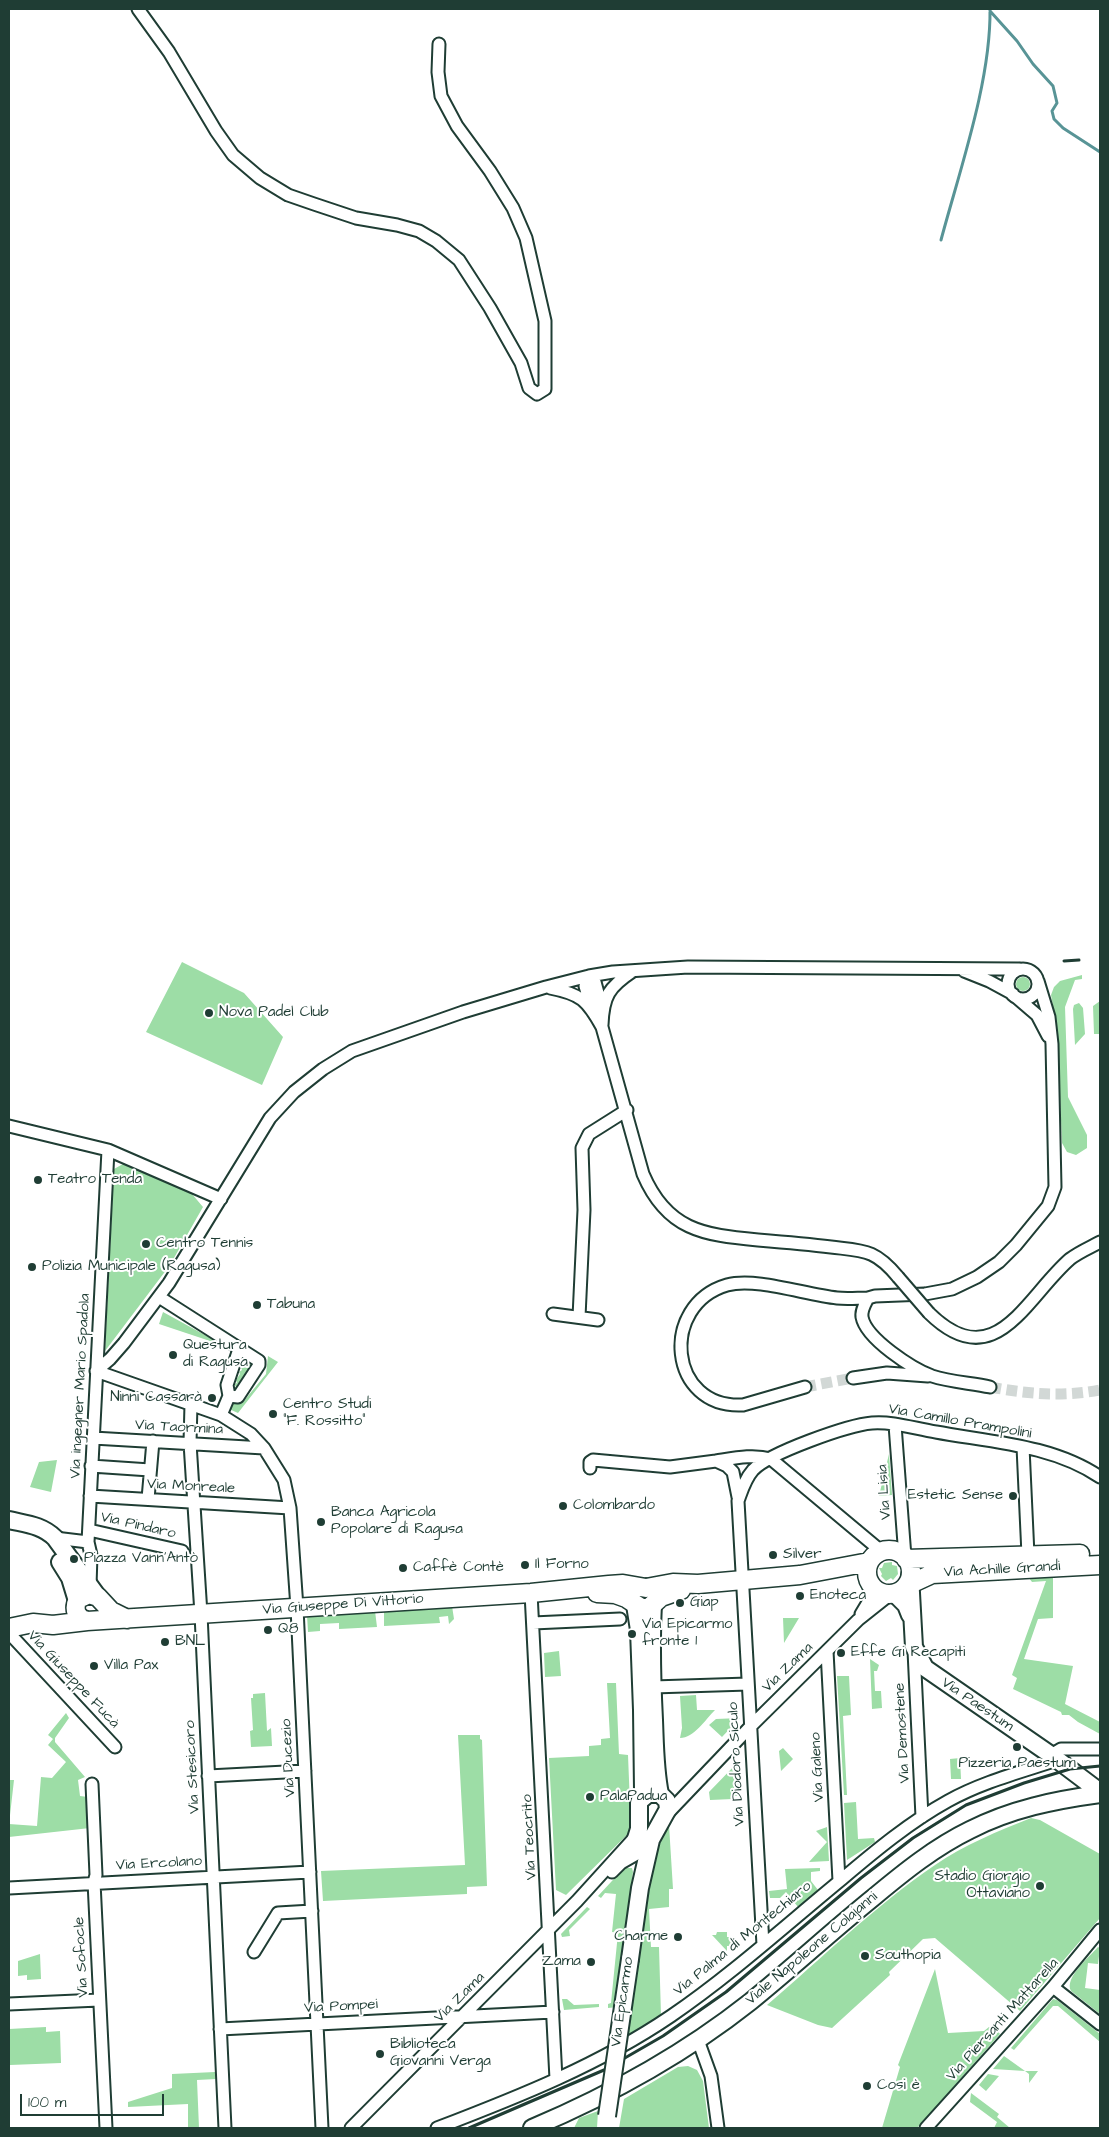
<!DOCTYPE html>
<html>
<head>
<meta charset="utf-8">
<style>
	body { margin:0 }
	#map { position:relative; width:1109px; height:2137px; overflow:hidden; background:#fff; font-family:"Architects Daughter",sans-serif }
	canvas { display:block }
	.frame { position:absolute; inset:0; border:10px solid #1f3d34; pointer-events:none }
	.scale { position:absolute; left:20px; top:2094px; width:144px; height:22px; box-sizing:border-box; border:2px solid #1f3d34; border-top:0; padding-left:6px; font-size:15px; line-height:18px; white-space:nowrap; color:#1f3d34; -webkit-text-stroke:4px #fff; paint-order:stroke }
</style>
</head>
<body>
<div id="map">
<canvas width="1109" height="2137"></canvas>
<div class="frame"></div>
<div class="scale">100 m</div>
</div>
<script>
const g = document.querySelector('canvas').getContext('2d');
g.lineJoin = 'round';
function fillPath(path, color) {
  g.fillStyle = color;
  g.fill(path, 'evenodd');
}
function trace(path, color, width, dash) {
  g.strokeStyle = color;
  g.lineWidth = width;
  g.lineCap = dash ? 'butt' : 'round';
  g.setLineDash(dash || []);
  g.stroke(path);
}
function write(font, color, halo, rows, align = 'center') {
  g.font = font + ' "Architects Daughter",sans-serif';
  g.lineWidth = 4;
  g.setLineDash([]);
  g.textBaseline = 'middle';
  g.strokeStyle = halo;
  g.fillStyle = color;
  for (const [text, x, y, turn = 0] of rows) {
    g.save();
    g.translate(x, y);
    g.rotate((+turn || 0) * Math.PI / 180);
    g.textAlign = isNaN(turn) ? turn : align;
    if (halo) g.strokeText(text, 0, 0);
    g.fillText(text, 0, 0);
    g.restore();
  }
}
fillPath(new Path2D(`
	M 182,962 L 244,993 L 283,1037 L 262,1085 L 146,1032 Z
	M 1082,975 L 1082,979 L 1075,980 L 1065,1007 L 1068,1097 L 1087,1135 L 1087,1148 L 1076,1155 L 1067,1152 L 1062,1143 L 1057,1029 L 1051,995 L 1054,987 L 1060,981 Z
	M1016 984a7 7 0 1 1 14 0a7 7 0 1 1-14 0Z
	M 1100,1001 L 1100,1034 L 1094,1034 L 1093,1006 Z
	M 1079,1003 L 1083,1008 L 1085,1034 L 1075,1045 L 1073,1009 L 1074,1005 Z
	M 123,1164 L 192,1194 L 203,1207 L 170,1265 L 105,1351 L 114,1169 Z
	M 163,1312 L 225,1346 L 159,1324 Z
	M 268,1356 L 278,1362 L 238,1413 L 229,1409 L 232,1403 L 243,1402 L 266,1374 Z
	M 241,1361 L 253,1365 L 248,1369 L 248,1372 L 245,1373 L 246,1376 L 243,1377 L 241,1383 L 237,1384 L 239,1390 L 233,1388 L 236,1387 L 234,1384 L 237,1383 L 236,1380 L 240,1374 L 239,1372 L 242,1370 L 241,1367 L 243,1366 Z
	M 889,1454 L 892,1495 L 879,1496 Z
	M 57,1460 L 51,1492 L 30,1487 L 39,1462 Z
	M 892,1562 L 892,1565 L 897,1566 L 898,1574 L 893,1580 L 891,1578 L 886,1581 L 881,1576 L 882,1574 L 879,1568 L 882,1568 L 884,1563 Z
	M 1053,1577 L 1053,1618 L 1038,1619 L 1024,1659 L 1073,1666 L 1065,1704 L 1100,1722 L 1100,1734 L 1078,1722 L 1069,1715 L 1062,1715 L 1061,1712 L 1013,1689 L 1017,1678 L 1012,1675 L 1046,1581 L 1032,1582 L 1029,1578 Z
	M 452,1606 L 454,1619 L 449,1624 L 448,1616 L 439,1617 L 440,1623 L 384,1626 L 384,1610 Z
	M 375,1611 L 377,1627 L 339,1629 L 339,1623 L 320,1624 L 320,1631 L 308,1632 L 307,1615 Z
	M 783,1618 L 799,1618 L 784,1643 Z
	M 559,1651 L 561,1676 L 545,1677 L 544,1653 Z
	M 870,1659 L 879,1665 L 877,1671 L 874,1671 L 875,1691 L 881,1691 L 882,1708 L 872,1709 Z
	M 837,1676 L 849,1676 L 851,1715 L 843,1716 L 847,1795 L 844,1795 Z
	M 607,1683 L 616,1683 L 619,1754 L 628,1755 L 631,1831 L 566,1895 L 556,1890 L 549,1758 L 589,1756 L 589,1746 L 601,1745 L 601,1739 L 610,1738 Z
	M 265,1693 L 267,1731 L 271,1728 L 272,1746 L 251,1747 L 250,1731 L 253,1730 L 251,1698 L 253,1698 L 253,1694 Z
	M 696,1695 L 697,1710 L 715,1710 C 705,1720 694,1738 680,1738 L 682,1728 L 680,1696 Z
	M 66,1713 L 69,1718 L 55,1738 L 55,1742 L 85,1777 L 78,1780 L 80,1796 L 88,1797 L 90,1828 L 9,1837 L 9,1780 L 14,1780 L 9,1824 L 37,1826 L 41,1777 L 52,1778 L 66,1762 L 48,1745 L 53,1739 L 48,1735 Z
	M 740,1718 L 722,1737 L 709,1725 L 716,1719 Z
	M 458,1735 L 480,1735 L 480,1739 L 482,1740 L 487,1886 L 467,1887 L 467,1894 L 323,1901 L 321,1871 L 465,1865 Z
	M 783,1748 L 793,1759 L 781,1771 L 779,1751 Z
	M 960,1758 L 961,1779 L 951,1779 L 950,1759 Z
	M 738,1762 L 740,1796 L 733,1796 L 733,1799 L 710,1800 L 709,1792 Z
	M 856,1802 L 858,1839 L 874,1838 L 875,1842 L 847,1860 L 844,1803 Z
	M 1031,1818 L 1040,1820 L 1100,1854 L 1100,1918 L 1020,2011 L 935,1938 L 923,1939 L 889,1972 L 890,1975 L 832,2028 L 818,2025 L 767,2005 C 822,1958 875,1906 935,1865 C 964,1845 998,1831 1031,1818 Z
	M 669,1825 L 673,1889 L 669,1889 L 669,1907 L 649,1909 L 651,1947 L 659,1947 L 661,2016 L 613,2045 L 618,2007 L 608,2008 L 608,2004 L 611,2003 L 618,1933 L 612,1932 L 616,1894 L 605,1893 L 601,1898 L 598,1896 L 624,1868 L 632,1868 L 633,1872 L 621,1958 L 637,1959 L 658,1841 L 663,1830 Z
	M 827,1827 L 829,1861 L 809,1862 L 827,1842 L 816,1831 Z
	M 820,1868 L 820,1871 L 811,1872 L 811,1881 L 818,1890 L 798,1907 L 786,1892 L 780,1898 L 770,1898 L 769,1891 L 787,1889 L 785,1869 Z
	M 587,1907 L 590,1909 L 569,1930 L 570,1936 L 562,1937 L 561,1934 Z
	M 717,1932 L 727,1932 L 727,1937 L 733,1937 L 734,1946 L 727,1946 L 727,1951 L 712,1935 L 716,1935 Z
	M 1098,1947 L 1100,1948 L 1098,1964 L 1088,1963 L 1085,1988 L 1100,1990 L 1100,2014 L 1071,1991 C 1064,1978 1089,1957 1098,1947 Z
	M 40,1954 L 41,1979 L 27,1980 L 27,1975 L 18,1976 L 18,1961 Z
	M 935,1969 L 948,2033 L 984,2031 L 989,2027 L 995,2028 L 1000,2034 L 917,2128 L 882,2128 L 900,2067 L 898,2065 Z
	M 562,1999 L 567,1999 L 574,2005 L 599,2004 L 599,2007 L 564,2010 Z
	M 1053,1999 L 1057,2000 L 1100,2034 L 1100,2042 L 1058,2006 L 1053,2006 L 1014,2050 L 1011,2048 Z
	M 46,2027 L 46,2032 L 60,2031 L 61,2063 L 10,2065 L 9,2029 Z
	M 1004,2056 L 1025,2071 L 1038,2071 L 1029,2083 L 1029,2074 L 1025,2071 L 993,2069 Z
	M 688,2066 L 697,2070 L 703,2081 L 709,2128 L 619,2128 L 624,2099 L 678,2067 Z
	M 215,2072 L 216,2079 L 197,2080 L 199,2128 L 188,2128 L 188,2104 L 128,2107 L 128,2102 L 172,2088 L 172,2074 Z
	M 988,2074 L 999,2076 L 986,2091 L 979,2085 Z
	M 971,2093 L 999,2114 L 997,2117 L 1010,2128 L 994,2128 L 997,2122 L 970,2102 Z
	M 598,2111 L 597,2128 L 574,2128 L 579,2118 Z`), '#9ddda6');
trace(new Path2D(`
	M 990,11 L 1017,41 L 1033,64 L 1053,86 L 1057,103 L 1052,111 L 1054,119 L 1063,128 L 1100,152
	M 941,240 C 960,169 991,81 990,9`), '#589496', 3);
trace(new Path2D(`
	M 805,1387 L 853,1378
	M 990,1387 C 1028,1394 1062,1397 1100,1390`), '#d2d8d6', 11, [11, 5.5]);
const street = new Path2D(`
	M 138,9 L 169,52 L 216,131 L 233,155 L 260,178 L 288,195 L 314,204 L 356,218 L 397,225 L 419,231 L 436,241 L 459,260 L 490,308 L 521,363 L 529,388 L 537,394 L 545,389 L 545,321 L 526,238 L 513,208 L 490,171 L 457,126 L 441,96 L 438,72 L 439,44
	M1008 984a15 15 0 1 1 30 0a15 15 0 1 1-30 0Z
	M 964,971 L 989,981 L 1013,994
	M 550,988 C 581,994 587,1000 602,1027 L 643,1174 C 667,1230 703,1235 758,1240 C 782,1242 806,1244 831,1247 C 864,1251 875,1249 898,1277
	M 1016,997 L 1037,1015 L 1048,1036
	M 591,1007 L 585,986 L 589,976 L 595,982 L 602,1008
	M 602,1025 C 603,996 609,987 633,971
	M 9,1126 L 108,1150 L 221,1199
	M 159,1297 L 259,1361 L 259,1365 L 238,1397 L 229,1396
	M 929,1313 C 995,1378 1026,1297 1070,1259 C 1079,1252 1091,1247 1100,1242
	M 553,1314 L 598,1320
	M 579,1317 L 584,1210 L 582,1148 L 589,1134 L 627,1110
	M 96,1371 L 110,1359 L 124,1343 L 169,1283 L 270,1118 L 294,1092 L 323,1069 L 352,1051 L 463,1012 L 546,987 L 589,976 L 613,972 L 688,967 L 1019,969
	M 96,1371 L 221,1415 L 251,1434 L 264,1448 L 284,1480 L 290,1508 L 297,1608 L 322,2128
	M 853,1378 L 887,1373 L 928,1376
	M 805,1387 L 743,1405 C 668,1409 659,1305 727,1285 C 756,1277 806,1295 837,1298 C 847,1299 858,1298 868,1298
	M 990,1387 C 972,1383 950,1382 932,1376 C 913,1369 866,1339 862,1317 C 861,1310 865,1304 868,1298 L 875,1296 L 925,1294 L 952,1289 L 977,1277 L 999,1262 L 1016,1245 L 1048,1206 L 1055,1187 L 1052,1044 L 1049,1017 L 1038,981
	M 191,1404 L 190,1443 L 201,1614 L 225,2128
	M 221,1415 L 229,1396 L 227,1385 L 239,1349
	M 895,1425 L 905,1557
	M 93,1438 L 264,1448
	M 1023,1447 L 1028,1555
	M 716,1461 C 735,1458 753,1454 771,1459 L 881,1551
	M 91,1466 L 150,1470
	M 590,1468 L 590,1462 L 593,1460 L 670,1467 L 716,1461 L 727,1466 L 733,1472 L 738,1497
	M 90,1496 L 290,1508
	M 148,1499 L 153,1441
	M 89,1530 L 182,1551
	M 55,1538 L 88,1542 L 91,1555 L 90,1586
	M 88,1542 L 108,1150
	M 531,1593 L 556,2079
	M 861,1614 L 870,1599 L 872,1585
	M 533,1623 L 620,1619
	M 9,1633 L 115,1747
	M 827,1651 L 839,1881
	M 914,1651 L 922,1817
	M 653,1687 L 748,1684
	M 1051,1755 L 1061,1749 L 1100,1749
	M 208,1776 L 305,1771
	M 92,1784 L 96,1875 L 94,1882 L 106,2128
	M 667,1814 L 750,1727 L 858,1620 L 892,1593
	M 612,1872 L 621,1863 L 642,1851
	M 9,1888 L 310,1872
	M 763,1945 L 738,1501 C 742,1490 745,1479 753,1470 C 769,1453 848,1425 872,1423 C 893,1421 916,1429 936,1432 C 991,1442 1053,1445 1100,1477
	M 254,1952 L 278,1913 L 312,1911
	M 1053,1987 L 1100,2024
	M 9,2004 L 99,2000
	M 220,2029 L 553,2012
	M 698,2040 L 711,2076 L 718,2128
	M 351,2128 L 577,1901 L 636,1836
	M 437,2128 C 518,2097 599,2065 671,2016 C 731,1975 786,1925 842,1879 C 875,1851 910,1822 948,1801 C 982,1782 1021,1772 1057,1760
	M 926,2128 L 1053,1987 L 1100,1930`);
const secondary = new Path2D(`
	M 9,1520 C 26,1524 42,1525 55,1538 L 98,1597
	M 60,1562 L 70,1578 L 77,1601
	M 910,1575 L 914,1647 L 925,1668 L 1051,1755 L 1100,1792
	M 894,1593 L 906,1605 L 910,1615
	M 653,1604 C 651,1643 652,1681 654,1720 C 655,1745 655,1770 660,1794
	M 635,1605 L 639,1630 L 642,1710 L 643,1790 L 639,1803 L 639,1829 L 634,1845 L 636,1849 L 642,1851 L 647,1847 L 668,1809 L 667,1801 L 660,1794 L 648,1794 L 642,1799
	M 630,1959 L 640,1888 L 651,1840
	M 532,2128 C 610,2095 683,2055 750,2002 C 792,1968 832,1931 874,1897 C 904,1872 935,1847 970,1830 C 1011,1809 1055,1800 1100,1794`);
const primary = new Path2D(`
	M867 1572a22 22 0 1 1 44 0a22 22 0 1 1-44 0Z
	M 906,1559 L 1080,1554
	M 906,1586 L 932,1574 L 1100,1565
	M 597,1593 L 615,1594 L 626,1598 L 643,1609 L 650,1607 L 661,1597 L 681,1590
	M 87,1621 C 76,1618 73,1609 78,1599 L 89,1594 L 98,1597 L 111,1611 L 127,1619
	M 9,1628 L 33,1623 L 53,1625 L 87,1621 L 531,1593 L 609,1585 L 623,1584 L 646,1588 L 673,1583 L 698,1584 L 800,1575 L 869,1562`);
trace(street, '#1f3d34', 15);
trace(secondary, '#1f3d34', 20);
trace(primary, '#1f3d34', 21);
trace(street, '#fff', 11);
trace(secondary, '#fff', 16);
trace(primary, '#fff', 18);
trace(new Path2D(`
	M 1064,961 L 1079,960
	M 469,2128 L 604,2070 L 663,2036 L 726,1992 L 861,1878 L 913,1838 L 966,1805 L 1024,1783 L 1070,1769 L 1100,1766`), '#1f3d34', 3);
const streetBridge = new Path2D(`
	M 898,1277 L 929,1313`);
const secondaryBridge = new Path2D(`
	M 607,2116 L 630,1959`);
trace(streetBridge, '#1f3d34', 15, []);
trace(secondaryBridge, '#1f3d34', 20, []);
trace(streetBridge, '#fff', 11);
trace(secondaryBridge, '#fff', 16);
for (const [x, y, r, color] of [
	[209,1013,5,"#1f3d34"],
	[38,1180,5,"#1f3d34"],
	[146,1244,5,"#1f3d34"],
	[32,1267,5,"#1f3d34"],
	[257,1305,5,"#1f3d34"],
	[173,1355,5,"#1f3d34"],
	[212,1398,5,"#1f3d34"],
	[273,1414,5,"#1f3d34"],
	[1013,1496,5,"#1f3d34"],
	[563,1506,5,"#1f3d34"],
	[321,1522,5,"#1f3d34"],
	[773,1555,5,"#1f3d34"],
	[74,1559,5,"#1f3d34"],
	[525,1565,5,"#1f3d34"],
	[403,1568,5,"#1f3d34"],
	[800,1596,5,"#1f3d34"],
	[680,1603,5,"#1f3d34"],
	[268,1630,5,"#1f3d34"],
	[632,1634,5,"#1f3d34"],
	[165,1642,5,"#1f3d34"],
	[841,1653,5,"#1f3d34"],
	[94,1666,5,"#1f3d34"],
	[1017,1747,5,"#1f3d34"],
	[590,1797,5,"#1f3d34"],
	[1040,1886,5,"#1f3d34"],
	[678,1937,5,"#1f3d34"],
	[865,1956,5,"#1f3d34"],
	[591,1962,5,"#1f3d34"],
	[380,2054,5,"#1f3d34"],
	[867,2086,5,"#1f3d34"]
]) {
  const dot = new Path2D();
  dot.arc(x, y, r, 0, 2 * Math.PI);
  g.fillStyle = color;
  g.fill(dot);
  trace(dot, '#fff', 2);
}
write('15px', '#1f3d34', '#fff', [
	["Nova Padel Club",219,1013],
	["Teatro Tenda",48,1180],
	["Centro Tennis",156,1244],
	["Polizia Municipale (Ragusa)",42,1267],
	["Tabuna",267,1305],
	["Questura",183,1346],
	["di Ragusa",183,1363],
	["Ninni Cassarà",202,1398,"right"],
	["Centro Studi",283,1405],
	["\"F. Rossitto\"",283,1422],
	["Estetic Sense",1003,1496,"right"],
	["Colombardo",573,1506],
	["Banca Agricola",331,1513],
	["Popolare di Ragusa",331,1530],
	["Silver",783,1555],
	["Piazza Vann'Antò",84,1559],
	["Il Forno",535,1565],
	["Caffè Contè",413,1568],
	["Enoteca",810,1596],
	["Giap",690,1603],
	["Via Epicarmo",642,1625],
	["fronte 1",642,1642],
	["Q8",278,1630],
	["BNL",175,1642],
	["Effe Gi Recapiti",851,1653],
	["Villa Pax",104,1666],
	["Pizzeria Paestum",1017,1764,"center"],
	["PalaPadua",600,1797],
	["Stadio Giorgio",1030,1877,"right"],
	["Ottaviano",1030,1894,"right"],
	["Charme",668,1937,"right"],
	["Southopia",875,1956],
	["Zama",581,1962,"right"],
	["Biblioteca",390,2045],
	["Giovanni Verga",390,2062],
	["Cosi è",877,2086]
], 'left');
write('15px', '#1f3d34', '#fff', [
	["Via ingegner Mario Spadola",81,1386,-87],
	["Via Camillo Prampolini",960,1422,10],
	["Via Taormina",179,1428,3],
	["Via Monreale",191,1487,3],
	["Via Lisia",885,1492,-94],
	["Via Pindaro",138,1526,13],
	["Via Achille Grandi",1002,1570,-3],
	["Via Giuseppe Di Vittorio",343,1605,-4],
	["Via Zama",788,1668,-44],
	["Via Giuseppe Fucà",73,1680,47],
	["Via Paestum",977,1705,34],
	["Via Demostene",903,1733,-93],
	["Via Ducezio",289,1758,-93],
	["Via Diodoro Siculo",737,1764,-93],
	["Via Stesicoro",193,1767,-93],
	["Via Galeno",818,1767,-93],
	["Via Teocrito",530,1837,-93],
	["Via Ercolano",159,1864,-3],
	["Via Palma di Montechiaro",743,1939,-39],
	["Viale Napoleone Colajanni",812,1949,-40],
	["Via Sofocle",82,1957,-93],
	["Via Zama",460,1998,-45],
	["Via Epicarmo",623,2002,-82],
	["Via Pompei",341,2007,-3],
	["Via Piersanti Mattarella",1003,2020,-48]
]);
</script>
</body>
</html>
